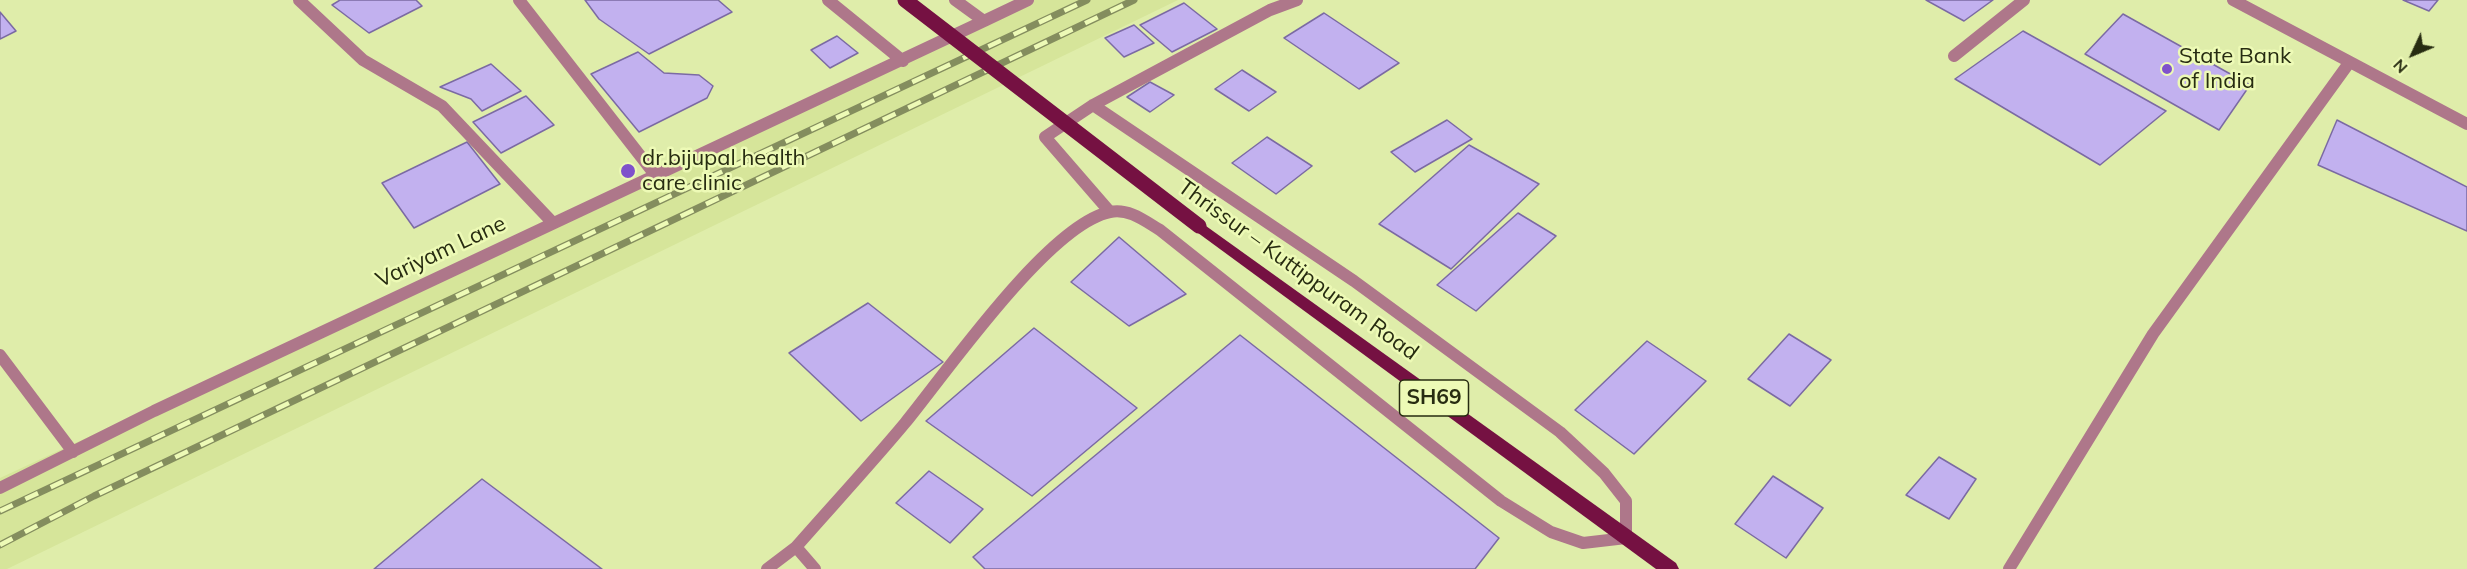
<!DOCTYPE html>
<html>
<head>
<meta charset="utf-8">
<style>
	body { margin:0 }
	#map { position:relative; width:2467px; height:569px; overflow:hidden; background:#dfedaa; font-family:Mulish,sans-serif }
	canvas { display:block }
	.north { position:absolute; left:2383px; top:24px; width:60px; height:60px; -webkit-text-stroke:4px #edfab6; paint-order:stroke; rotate:226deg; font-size:16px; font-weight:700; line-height:24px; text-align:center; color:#272c11 }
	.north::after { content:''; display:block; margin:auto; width:21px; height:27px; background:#272c11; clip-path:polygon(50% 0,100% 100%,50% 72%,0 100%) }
</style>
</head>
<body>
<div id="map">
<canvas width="2467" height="569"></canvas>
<div class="north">N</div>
</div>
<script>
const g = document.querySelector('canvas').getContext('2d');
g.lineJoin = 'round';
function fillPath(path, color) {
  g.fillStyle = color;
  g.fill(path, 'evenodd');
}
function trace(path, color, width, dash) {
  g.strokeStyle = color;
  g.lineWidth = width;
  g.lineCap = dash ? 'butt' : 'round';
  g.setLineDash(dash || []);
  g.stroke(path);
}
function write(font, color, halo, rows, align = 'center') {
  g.font = font + ' Mulish,sans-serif';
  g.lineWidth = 5;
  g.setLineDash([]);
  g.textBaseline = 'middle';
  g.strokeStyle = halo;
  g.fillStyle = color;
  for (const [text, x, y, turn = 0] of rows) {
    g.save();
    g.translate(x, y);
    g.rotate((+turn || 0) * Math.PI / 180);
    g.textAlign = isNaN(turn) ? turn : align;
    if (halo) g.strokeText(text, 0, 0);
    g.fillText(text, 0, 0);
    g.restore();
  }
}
fillPath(new Path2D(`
	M 1028,0 L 1178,0 L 7,569 L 0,569 L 0,478 Z`), '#d6e59a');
const building = new Path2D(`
	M 340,0 L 416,0 L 422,6 L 369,33 L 332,5 Z
	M 585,0 L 718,0 L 732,12 L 649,54 L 599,19 Z
	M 1926,0 L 1993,0 L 1964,21 Z
	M 2403,0 L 2438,0 L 2429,11 Z
	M 1184,3 L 1217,29 L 1172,52 L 1140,25 Z
	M 0,12 L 16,31 L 0,39 Z
	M 1324,13 L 1399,63 L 1359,89 L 1284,38 Z
	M 2123,14 L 2250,85 L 2219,130 L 2085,54 Z
	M 1134,25 L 1154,43 L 1124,57 L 1105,38 Z
	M 2023,31 L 2166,111 L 2100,165 L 1955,79 Z
	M 837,36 L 858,53 L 830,68 L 811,50 Z
	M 638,52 L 664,73 L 699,75 L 713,86 L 707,98 L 639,132 L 591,74 Z
	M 491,64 L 521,91 L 482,111 L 471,99 L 440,87 Z
	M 1242,70 L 1276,92 L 1249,111 L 1215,89 Z
	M 1150,82 L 1174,95 L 1150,112 L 1127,97 Z
	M 526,96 L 554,125 L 501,153 L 473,122 Z
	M 1447,120 L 1472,139 L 1415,172 L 1391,152 Z
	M 2337,120 L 2467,187 L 2467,231 L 2318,165 Z
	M 1267,137 L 1312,166 L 1276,194 L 1232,163 Z
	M 467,142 L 500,184 L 414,228 L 382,183 Z
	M 1469,145 L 1539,184 L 1451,269 L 1379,224 Z
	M 1518,213 L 1556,236 L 1476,311 L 1437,285 Z
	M 1119,237 L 1186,294 L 1129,326 L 1071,282 Z
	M 868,303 L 943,362 L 861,421 L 789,353 Z
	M 1034,328 L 1137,408 L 1032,496 L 926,421 Z
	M 1789,334 L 1831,360 L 1790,406 L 1748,379 Z
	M 1240,335 L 1499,538 L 1475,569 L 985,569 L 973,557 Z
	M 1647,341 L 1706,381 L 1634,454 L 1575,410 Z
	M 1939,457 L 1976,479 L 1949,519 L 1906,495 Z
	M 929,471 L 983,509 L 950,543 L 896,503 Z
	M 1773,476 L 1823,508 L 1786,558 L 1735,524 Z
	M 482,479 L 602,569 L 374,569 Z`);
fillPath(building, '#c2b1ef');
trace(building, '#7b6aa3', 1.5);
trace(new Path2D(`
	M 299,0 L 363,60 L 442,106 L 553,223
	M 519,0 L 656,176
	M 828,0 L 903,61
	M 955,0 L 984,21 L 1028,0
	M 2233,0 L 2467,124
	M 1954,56 L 2024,0
	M 1110,212 L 1045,137 L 1093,105 L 1270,10 L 1297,0
	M 0,355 L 73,452
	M 0,488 L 154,411 L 984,21
	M 767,569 L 796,547
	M 815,569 L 796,547 C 832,506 870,465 905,423 C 946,373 1049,224 1110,212 C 1129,208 1145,221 1160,230 L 1501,501 L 1551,532 L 1583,543 L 1626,538 L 1626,501 L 1604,473 L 1560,432 L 1354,281 L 1093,105
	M 2009,569 L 2153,334 L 2349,63`), '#ae778a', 12);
fillPath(new Path2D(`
	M 1199,221 L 1676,563 L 1679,569 L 1656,569 L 1194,230 L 1192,226 Z`), '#751142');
const rail = new Path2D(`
	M 0,511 L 1087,0
	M 0,545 L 94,496 L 1134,0`);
trace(rail, '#848d5e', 7);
trace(rail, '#edfab6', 4.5, [14]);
trace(new Path2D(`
	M 905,0 L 1199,226`), '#751142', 15);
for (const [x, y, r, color] of [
	[2167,69,6,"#7f52cb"],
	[628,171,8,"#7f52cb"]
]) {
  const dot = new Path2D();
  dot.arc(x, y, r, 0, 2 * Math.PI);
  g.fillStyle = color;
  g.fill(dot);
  trace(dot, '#edfab6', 2);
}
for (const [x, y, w] of [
	[1434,398,69]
]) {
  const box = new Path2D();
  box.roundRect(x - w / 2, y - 18, w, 36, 4.5);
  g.fillStyle = '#edfab6';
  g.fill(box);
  trace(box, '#272c11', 1.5);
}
write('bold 21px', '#272c11', null, [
	["SH69",1434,398]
]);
write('22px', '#272c11', '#edfab6', [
	["State Bank",2179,56],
	["of India",2179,81],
	["dr.bijupal health",642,158],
	["care clinic",642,183]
], 'left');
write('22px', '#272c11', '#edfab6', [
	["Variyam Lane",441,252,-25],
	["Thrissur – Kuttippuram Road",1298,270,36]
]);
</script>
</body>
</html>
